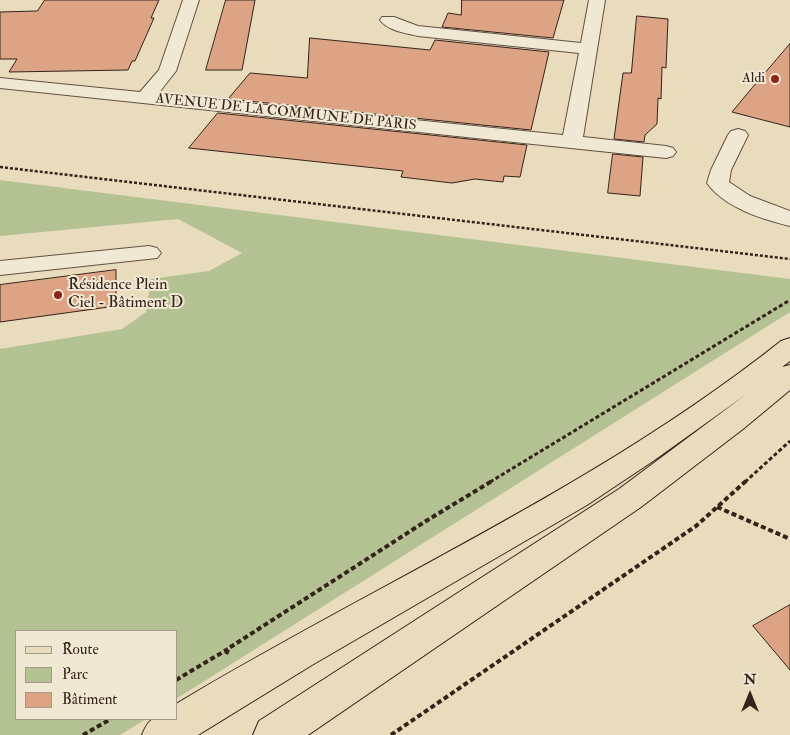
<!DOCTYPE html>
<html>
<head>
<meta charset="utf-8">
<style>
	body { margin:0 }
	#map { position:relative; width:790px; height:735px; overflow:hidden; background:#e9dcbc; font-family:"IM FELL Double Pica",serif }
	canvas { display:block }
	.legend { position:absolute; left:15px; top:630px; width:162px; height:90px; box-sizing:border-box; background:#f1e8d3; border:1px solid #a69989; margin:0; padding:6px 9px; list-style:none; font-size:15px; color:#35221a }
	.legend li { display:flex; align-items:center; gap:10px; height:25px }
	.legend b { width:25px; border:1px solid #a69989 }
	.north { position:absolute; left:725px; top:670px; width:50px; height:50px; -webkit-text-stroke:4px #f1e8d3; paint-order:stroke; rotate:0deg; font-size:14px; font-weight:700; line-height:20px; text-align:center; color:#35221a }
	.north::after { content:''; display:block; margin:auto; width:18px; height:22px; background:#35221a; clip-path:polygon(50% 0,100% 100%,50% 72%,0 100%) }
</style>
</head>
<body>
<div id="map">
<canvas width="790" height="735"></canvas>
<ul class="legend">
<li><b style="height:6px;background:#e9dcbc"></b>Route</li>
<li><b style="height:14px;background:#b4c192"></b>Parc</li>
<li><b style="height:14px;background:#dca484"></b>Bâtiment</li>
</ul>
<div class="north">N</div>
</div>
<script>
const g = document.querySelector('canvas').getContext('2d');
g.lineJoin = 'round';
function fillPath(path, color) {
  g.fillStyle = color;
  g.fill(path, 'evenodd');
}
function trace(path, color, width, dash) {
  g.strokeStyle = color;
  g.lineWidth = width;
  g.lineCap = dash ? 'butt' : 'round';
  g.setLineDash(dash || []);
  g.stroke(path);
}
function write(font, color, halo, rows, align = 'center') {
  g.font = font + ' "IM FELL Double Pica",serif';
  g.lineWidth = 4;
  g.setLineDash([]);
  g.textBaseline = 'middle';
  g.strokeStyle = halo;
  g.fillStyle = color;
  for (const [text, x, y, turn = 0] of rows) {
    g.save();
    g.translate(x, y);
    g.rotate((+turn || 0) * Math.PI / 180);
    g.textAlign = isNaN(turn) ? turn : align;
    if (halo) g.strokeText(text, 0, 0);
    g.fillText(text, 0, 0);
    g.restore();
  }
}
fillPath(new Path2D(`
	M 0,180 L 790,279 L 790,312 L 176,699 L 176,631 L 16,631 L 16,719 L 146,719 L 120,735 L 0,735 L 0,349 L 122,329 L 146,312 L 151,279 L 209,271 L 242,253 L 178,219 L 0,236 Z`), '#b4c192');
const building = new Path2D(`
	M 45,0 L 159,0 L 151,18 L 154,18 L 135,61 L 132,61 L 128,70 L 9,72 L 17,59 L 0,59 L 0,12 L 37,11 Z
	M 226,0 L 255,0 L 242,70 L 206,70 Z
	M 462,0 L 564,0 L 553,38 L 442,27 L 448,13 L 461,15 Z
	M 637,16 L 668,19 L 666,68 L 662,67 L 661,99 L 658,98 L 657,124 L 645,135 L 644,142 L 614,139 L 623,73 L 631,73 Z
	M 310,38 L 430,50 L 435,40 L 549,52 L 531,130 L 228,99 L 250,73 L 307,78 Z
	M 790,44 L 790,127 L 732,112 L 752,88 Z
	M 218,113 L 527,145 L 520,177 L 504,176 L 503,182 L 475,179 L 452,183 L 401,177 L 403,171 L 189,148 Z
	M 613,154 L 643,157 L 640,196 L 608,193 Z
	M 116,270 L 116,306 L 0,322 L 0,285 Z
	M 790,605 L 790,670 L 753,626 Z`);
fillPath(building, '#dca484');
trace(building, '#35221a', 1);
const minor = new Path2D(`
	M 183,0 L 199,0 L 176,71 L 158,94 L 563,135 L 579,53 L 418,36 C 406,33 388,31 380,20 L 382,17 L 394,17 L 418,26 L 581,43 L 589,0 L 605,0 L 583,137 L 666,146 L 673,148 L 676,152 L 673,156 L 666,158 L 0,88 L 0,78 L 140,92 L 159,70 Z
	M 738,129 L 745,131 L 748,135 L 731,170 L 729,182 L 750,196 L 790,211 L 790,226 C 762,219 725,208 707,183 L 711,170 L 728,135 L 731,131 Z
	M 149,246 L 157,248 L 161,253 L 157,258 L 0,275 L 0,261 Z`);
const major = new Path2D(`
	M 790,338 L 790,361 L 782,367 L 790,365 L 790,390 L 743,429 L 641,507 L 308,735 L 253,735 L 259,721 L 619,489 L 748,393 L 653,461 L 587,505 L 312,665 L 198,735 L 142,735 C 151,713 155,719 176,719 L 176,704 C 377,583 596,488 781,341 Z`);
trace(minor, '#625042', 2);
trace(major, '#35221a', 2);
trace(new Path2D(`
	M 0,167 L 790,259`), '#35221a', 2.5, [3, 2]);
trace(new Path2D(`
	M 490,482 L 790,300
	M 745,482 L 790,441`), '#35221a', 3, [4, 2.5]);
trace(new Path2D(`
	M 717,507 L 790,539
	M 226,654 L 229,648 L 426,521 L 492,481
	M 176,680 L 228,649
	M 83,735 L 111,719
	M 391,735 L 696,526 L 746,481`), '#35221a', 4, [5, 3]);
fillPath(minor, '#f1e8d3');
fillPath(major, '#e9dcbc');
for (const [x, y, r, color] of [
	[775,79,5,"#8f2418"],
	[58,295,5,"#8f2418"]
]) {
  const dot = new Path2D();
  dot.arc(x, y, r, 0, 2 * Math.PI);
  g.fillStyle = color;
  g.fill(dot);
  trace(dot, '#f1e8d3', 2);
}
write('14px', '#35221a', '#f1e8d3', [
	["Aldi",765,79]
], 'right');
write('14px', '#35221a', '#f1e8d3', [
	["AVENUE DE LA COMMUNE DE PARIS",286,113,6]
]);
write('16px', '#35221a', '#f1e8d3', [
	["Résidence Plein",68,286],
	["Ciel - Bâtiment D",68,304]
], 'left');
</script>
</body>
</html>
